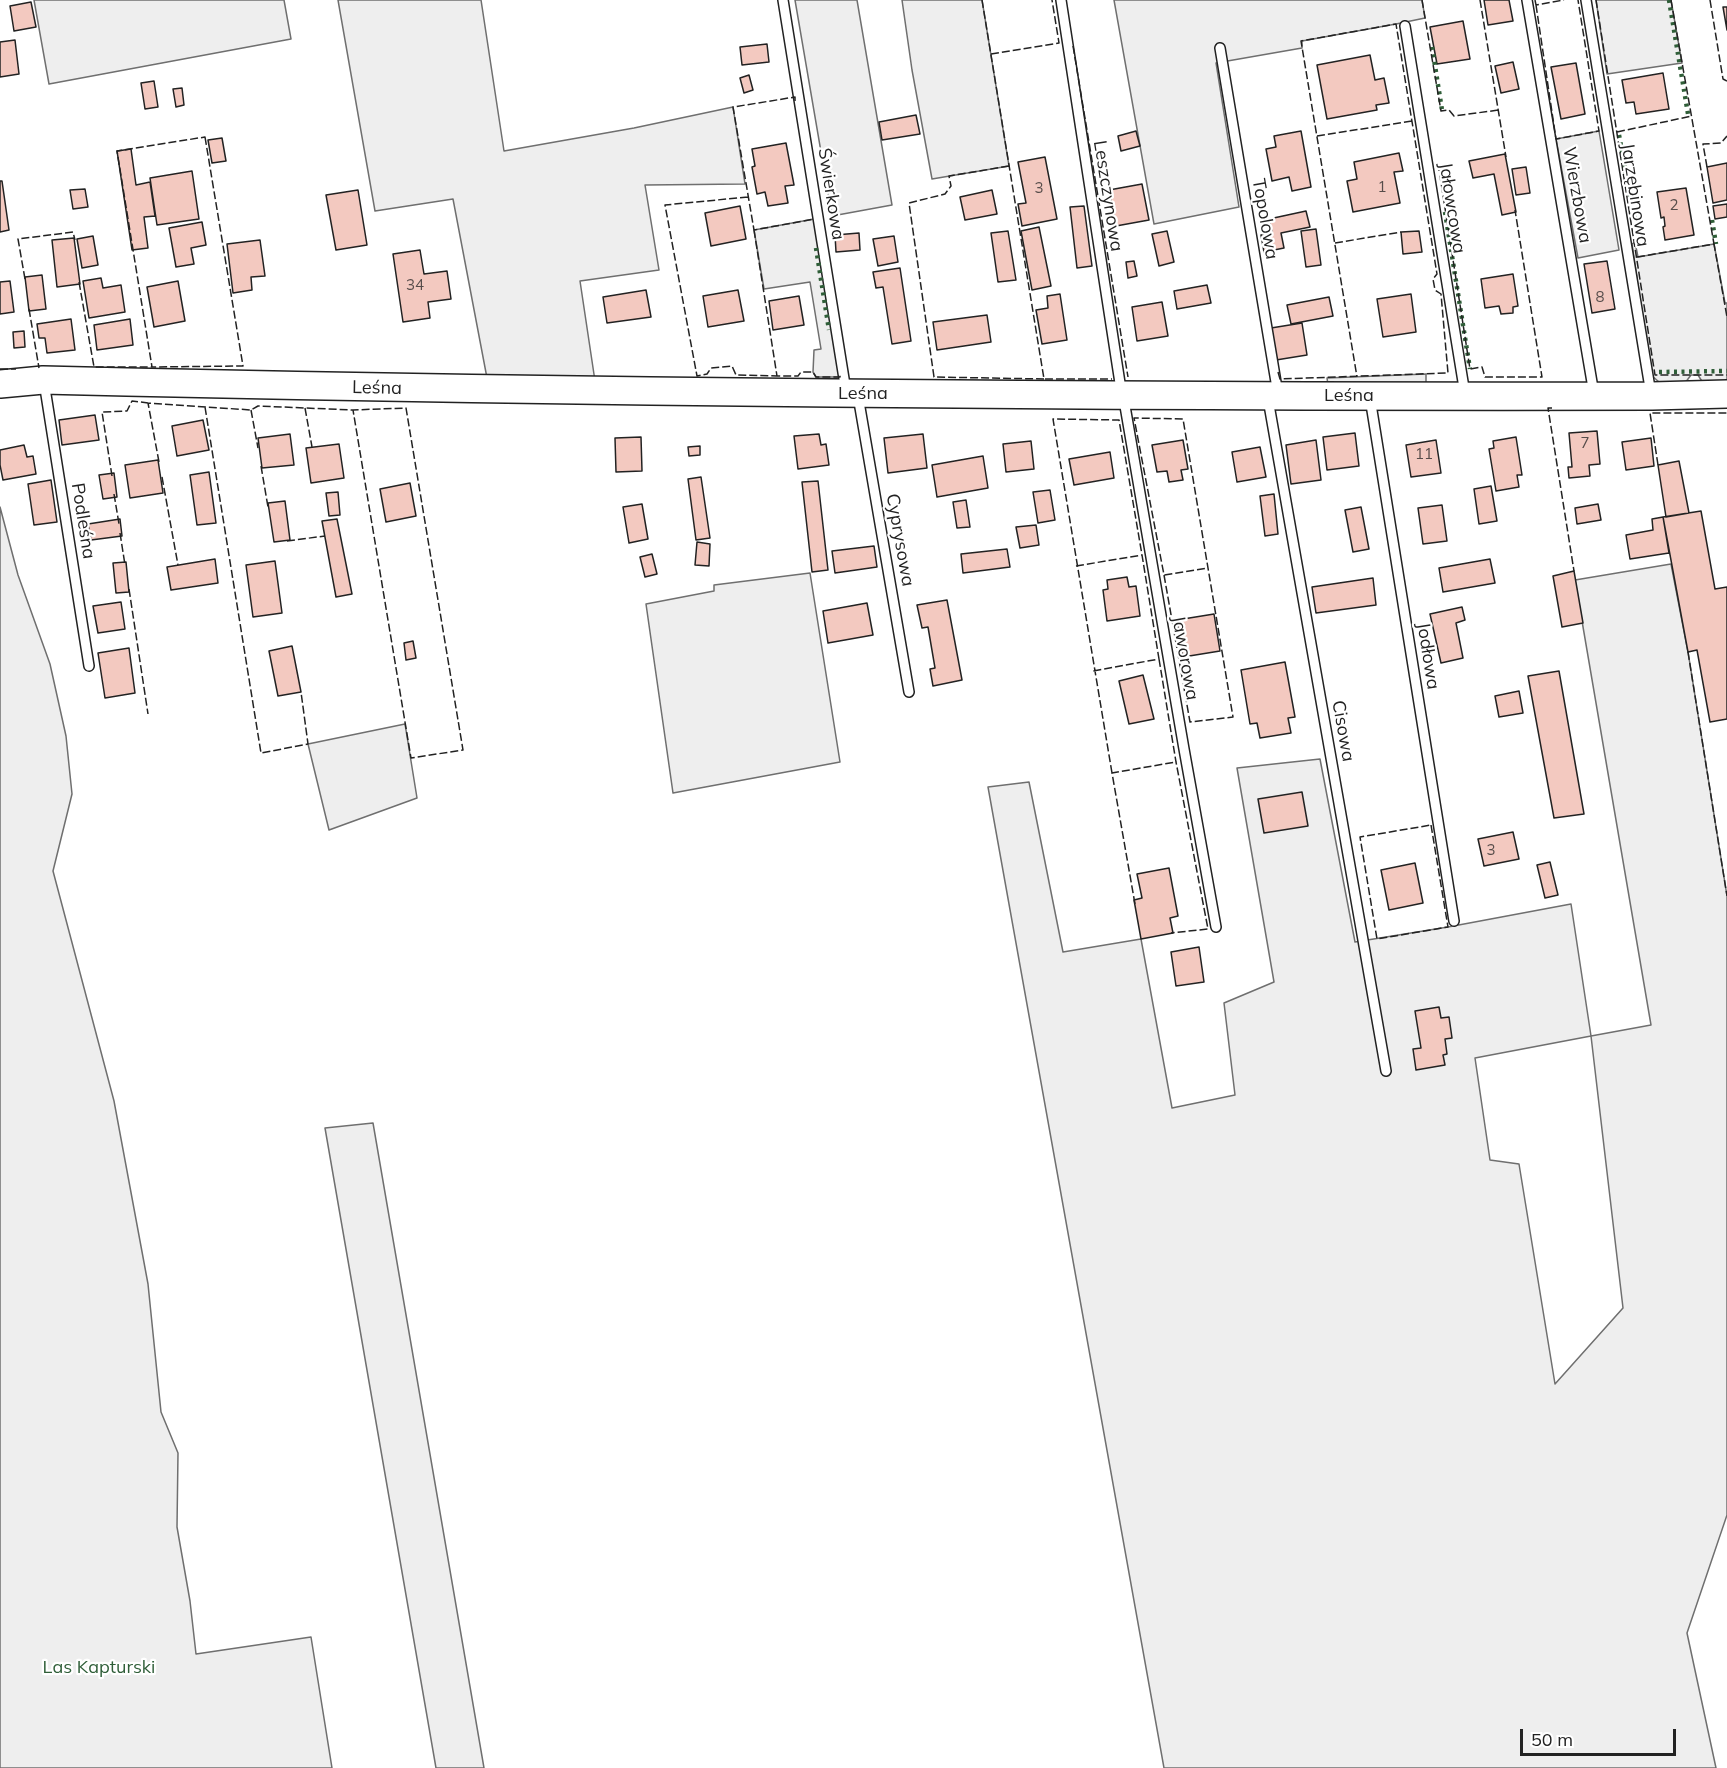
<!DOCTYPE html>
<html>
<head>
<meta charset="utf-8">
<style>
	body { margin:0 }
	#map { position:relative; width:1727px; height:1768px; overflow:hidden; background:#fff; font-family:Mulish,sans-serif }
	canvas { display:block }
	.scale { position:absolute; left:1520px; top:1729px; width:156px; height:27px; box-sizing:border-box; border:3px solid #222; border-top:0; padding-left:8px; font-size:18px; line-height:21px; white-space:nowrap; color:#222; -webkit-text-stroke:4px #fff; paint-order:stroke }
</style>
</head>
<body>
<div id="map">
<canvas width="1727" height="1768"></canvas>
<div class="scale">50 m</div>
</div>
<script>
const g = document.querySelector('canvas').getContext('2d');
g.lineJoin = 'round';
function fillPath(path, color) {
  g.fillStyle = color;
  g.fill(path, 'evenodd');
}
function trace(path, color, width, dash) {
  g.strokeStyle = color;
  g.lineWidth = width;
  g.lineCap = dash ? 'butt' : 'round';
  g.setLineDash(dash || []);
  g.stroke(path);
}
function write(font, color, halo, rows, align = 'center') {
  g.font = font + ' Mulish,sans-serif';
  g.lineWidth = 4.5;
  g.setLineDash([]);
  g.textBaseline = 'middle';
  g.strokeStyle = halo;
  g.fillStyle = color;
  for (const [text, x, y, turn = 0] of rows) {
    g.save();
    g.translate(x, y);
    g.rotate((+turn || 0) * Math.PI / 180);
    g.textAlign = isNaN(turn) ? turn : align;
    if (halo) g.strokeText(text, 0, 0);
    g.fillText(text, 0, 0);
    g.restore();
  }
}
const green = new Path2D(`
	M 34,0 L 284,0 L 291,39 L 49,84 Z
	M 338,0 L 481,0 L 504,151 L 634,128 L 733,107 L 745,184 L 645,185 L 659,270 L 580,281 L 595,381 L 487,378 L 453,199 L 375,211 Z
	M 795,0 L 857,0 L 892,205 L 832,216 Z
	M 902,0 L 982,0 L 1009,166 L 932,179 L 912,70 Z
	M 1114,0 L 1422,0 L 1425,18 L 1396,24 L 1302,41 L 1302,48 L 1216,63 L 1239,207 L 1154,224 Z
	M 1596,0 L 1671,0 L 1682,63 L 1607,74 Z
	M 1599,131 L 1619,250 L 1578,258 L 1556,139 Z
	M 814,219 L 840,377 L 816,377 L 813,372 L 814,350 L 821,349 L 810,282 L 764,289 L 754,230 Z
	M 1635,242 L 1638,257 L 1714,244 L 1725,303 L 1727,303 L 1727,383 L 1703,383 L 1698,375 L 1691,375 L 1685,383 L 1659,382 L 1651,375 L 1632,244 Z
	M 1426,374 L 1426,384 L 1328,385 L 1327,378 Z
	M 0,507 L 18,575 L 50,664 L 66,736 L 72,794 L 53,871 L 114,1101 L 148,1284 L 161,1412 L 178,1453 L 177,1527 L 190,1601 L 196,1654 L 311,1637 L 332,1768 L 0,1768 Z
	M 1671,564 L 1688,652 L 1727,896 L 1727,1515 L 1687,1633 L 1716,1768 L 1164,1768 L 988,787 L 1029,782 L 1063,952 L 1141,939 L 1172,1108 L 1235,1095 L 1224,1003 L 1274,982 L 1237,768 L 1320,759 L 1355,942 L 1448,927 L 1571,904 L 1591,1036 L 1651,1025 L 1575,580 ZM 1591,1036 L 1623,1308 L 1555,1384 L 1519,1164 L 1490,1160 L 1475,1058 Z
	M 810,573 L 840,762 L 673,793 L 646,604 L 714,591 L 714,585 Z
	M 405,724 L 417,798 L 329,830 L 308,744 Z
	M 373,1123 L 484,1768 L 436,1768 L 325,1128 Z`);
fillPath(green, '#eee');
trace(green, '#6f6f6f', 1.5);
const building = new Path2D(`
	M 1484,0 L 1509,0 L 1513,21 L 1488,25 Z
	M 31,2 L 36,27 L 14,31 L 10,6 Z
	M 1723,7 L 1727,7 L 1727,30 Z
	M 1463,21 L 1470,59 L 1437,64 L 1430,27 Z
	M 15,40 L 19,74 L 0,77 L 0,42 Z
	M 767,44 L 769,62 L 742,65 L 740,47 Z
	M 1370,55 L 1375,80 L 1384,78 L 1389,103 L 1376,105 L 1377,110 L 1327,119 L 1317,65 Z
	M 1513,62 L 1519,89 L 1501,93 L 1495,66 Z
	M 1576,63 L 1585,114 L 1561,119 L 1551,67 Z
	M 1663,73 L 1669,109 L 1636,114 L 1634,102 L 1626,103 L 1622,80 Z
	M 749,75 L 753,90 L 744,93 L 740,78 Z
	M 154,81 L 158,107 L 145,109 L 141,83 Z
	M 182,88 L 184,105 L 176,107 L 173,89 Z
	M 916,115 L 920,134 L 882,140 L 879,122 Z
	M 1136,131 L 1140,146 L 1121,151 L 1118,136 Z
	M 1301,131 L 1311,187 L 1292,191 L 1289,177 L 1272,181 L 1266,149 L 1276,147 L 1274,136 Z
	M 222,138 L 226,161 L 212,163 L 208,140 Z
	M 786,143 L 794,185 L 785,186 L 788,203 L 768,206 L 765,192 L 757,194 L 752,167 L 755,166 L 752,149 Z
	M 131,149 L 136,185 L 150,182 L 155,216 L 144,217 L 148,248 L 132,250 L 117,151 Z
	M 1399,153 L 1403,171 L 1394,172 L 1400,203 L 1353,212 L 1347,181 L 1357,179 L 1354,162 Z
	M 1505,154 L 1516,212 L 1502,215 L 1494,174 L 1473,178 L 1469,161 Z
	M 1045,157 L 1057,219 L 1022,226 L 1018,204 L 1026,203 L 1018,162 Z
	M 1727,163 L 1727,200 L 1713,203 L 1707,167 Z
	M 1526,167 L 1530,193 L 1516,195 L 1512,169 Z
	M 192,171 L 199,219 L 157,225 L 150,178 Z
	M 0,181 L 2,181 L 9,230 L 0,232 Z
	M 1142,184 L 1149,220 L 1116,226 L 1109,190 Z
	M 1686,188 L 1694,235 L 1665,240 L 1663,227 L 1665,226 L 1664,217 L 1661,218 L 1657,192 Z
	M 85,189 L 88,207 L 73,209 L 70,190 Z
	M 358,190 L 367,245 L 336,250 L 326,195 Z
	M 992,190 L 997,214 L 965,220 L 960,197 Z
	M 1727,204 L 1727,217 L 1715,219 L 1713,206 Z
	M 740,206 L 746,239 L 711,246 L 705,213 Z
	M 1084,206 L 1092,266 L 1077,268 L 1070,207 Z
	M 1306,211 L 1310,227 L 1281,233 L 1284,248 L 1264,252 L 1261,235 L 1272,232 L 1269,219 Z
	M 202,222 L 206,245 L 191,248 L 194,264 L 176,267 L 169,228 Z
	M 1039,227 L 1051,286 L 1032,290 L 1021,231 Z
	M 1316,229 L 1321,265 L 1306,267 L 1301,231 Z
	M 1008,231 L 1016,280 L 998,282 L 991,233 Z
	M 1167,231 L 1174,262 L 1159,266 L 1152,234 Z
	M 1419,231 L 1422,252 L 1403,254 L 1401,232 Z
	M 859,233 L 860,250 L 836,252 L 835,235 Z
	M 93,236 L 98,265 L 82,268 L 77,239 Z
	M 894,236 L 898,262 L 878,266 L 873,239 Z
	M 74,238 L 80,284 L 57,287 L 52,240 Z
	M 260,240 L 265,276 L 251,277 L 252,290 L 233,293 L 227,244 Z
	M 420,250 L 424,274 L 447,271 L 451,299 L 428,302 L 430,318 L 403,322 L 393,254 Z
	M 1134,261 L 1137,276 L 1128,278 L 1126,262 Z
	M 1607,261 L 1615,309 L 1592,313 L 1584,264 Z
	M 900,268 L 911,341 L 892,344 L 883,287 L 876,288 L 873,272 Z
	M 1513,274 L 1518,306 L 1513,307 L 1513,313 L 1501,314 L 1499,306 L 1485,308 L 1481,279 Z
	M 42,275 L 46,309 L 29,311 L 25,277 Z
	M 101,278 L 103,288 L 121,285 L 125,312 L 89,318 L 83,281 Z
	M 10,281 L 14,312 L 0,314 L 0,282 Z
	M 178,281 L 185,321 L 154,327 L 147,287 Z
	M 1207,285 L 1211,303 L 1177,309 L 1174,291 Z
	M 646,290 L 651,317 L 607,323 L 603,297 Z
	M 738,290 L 744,321 L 708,327 L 703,296 Z
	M 1060,294 L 1067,340 L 1042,344 L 1036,310 L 1048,308 L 1047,296 Z
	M 1411,294 L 1416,332 L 1383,337 L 1377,299 Z
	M 799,296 L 804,325 L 773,330 L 769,301 Z
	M 1329,297 L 1333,316 L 1291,324 L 1287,305 Z
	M 1162,302 L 1168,336 L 1137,341 L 1132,307 Z
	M 987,315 L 991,342 L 937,350 L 933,322 Z
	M 71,319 L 75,350 L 47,353 L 45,338 L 39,338 L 37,324 Z
	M 130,319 L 133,345 L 97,350 L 94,325 Z
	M 1302,323 L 1307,355 L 1276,360 L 1271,328 Z
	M 24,331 L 25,347 L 14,348 L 13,332 Z
	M 95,415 L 99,440 L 62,445 L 59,420 Z
	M 203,420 L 209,450 L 177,456 L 172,426 Z
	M 1597,431 L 1600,464 L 1589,465 L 1590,476 L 1569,478 L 1568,467 L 1572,467 L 1569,433 Z
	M 1355,433 L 1359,466 L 1327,470 L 1323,437 Z
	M 290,434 L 294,465 L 262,468 L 258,438 Z
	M 819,434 L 821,445 L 826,444 L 829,465 L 798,469 L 794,436 Z
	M 923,434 L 927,468 L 888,473 L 884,438 Z
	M 641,437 L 642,471 L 616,472 L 615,438 Z
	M 1516,437 L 1522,475 L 1517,475 L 1519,487 L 1496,491 L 1489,449 L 1494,448 L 1493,441 Z
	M 1651,438 L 1654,466 L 1626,470 L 1622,442 Z
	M 1183,440 L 1188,469 L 1181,470 L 1183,480 L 1169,482 L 1167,471 L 1157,472 L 1152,445 Z
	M 1316,440 L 1321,480 L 1291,484 L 1286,445 Z
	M 1436,440 L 1441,473 L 1411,477 L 1406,445 Z
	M 1031,441 L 1034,469 L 1006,472 L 1003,444 Z
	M 339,444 L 344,478 L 311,483 L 306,448 Z
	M 24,445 L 27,457 L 33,456 L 36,474 L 3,480 L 0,465 L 0,450 Z
	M 700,446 L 700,455 L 689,456 L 688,447 Z
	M 1260,447 L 1266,477 L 1237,482 L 1232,452 Z
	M 1110,452 L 1114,478 L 1074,485 L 1069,459 Z
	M 983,456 L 988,488 L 937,497 L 932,465 Z
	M 158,460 L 163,493 L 130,498 L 125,465 Z
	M 1679,461 L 1689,513 L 1666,517 L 1658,465 Z
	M 209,472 L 216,523 L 197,525 L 190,475 Z
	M 114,473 L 117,497 L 103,499 L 99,475 Z
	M 701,477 L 710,538 L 696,540 L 688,479 Z
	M 51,480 L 57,522 L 34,525 L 28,484 Z
	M 818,481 L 828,570 L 812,572 L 802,482 Z
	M 410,483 L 416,516 L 386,522 L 380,489 Z
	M 1491,486 L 1497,521 L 1479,524 L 1474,489 Z
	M 1050,490 L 1055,520 L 1038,523 L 1033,492 Z
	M 338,492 L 340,515 L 329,516 L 326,493 Z
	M 1274,494 L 1278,534 L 1265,536 L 1260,496 Z
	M 966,500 L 970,527 L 957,528 L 953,502 Z
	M 285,501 L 290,540 L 274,542 L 268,503 Z
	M 642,504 L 648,539 L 629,543 L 623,507 Z
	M 1598,504 L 1601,520 L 1577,524 L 1575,508 Z
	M 1442,505 L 1447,541 L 1423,544 L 1418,508 Z
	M 1361,507 L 1369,549 L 1353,552 L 1345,510 Z
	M 1701,511 L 1715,589 L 1727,587 L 1727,719 L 1710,722 L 1697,650 L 1688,652 L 1663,517 Z
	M 1663,517 L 1669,553 L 1630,559 L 1626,535 L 1653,530 L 1652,519 Z
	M 120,519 L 122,536 L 91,540 L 88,524 Z
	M 337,519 L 352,594 L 336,597 L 322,521 Z
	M 1036,525 L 1039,545 L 1020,548 L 1016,527 Z
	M 697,542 L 710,544 L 709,566 L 695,565 Z
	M 874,546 L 877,567 L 835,573 L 832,551 Z
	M 1007,549 L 1010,567 L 963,573 L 961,554 Z
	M 652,554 L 657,574 L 645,577 L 640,557 Z
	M 215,559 L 218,583 L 171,590 L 167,567 Z
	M 1490,559 L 1495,583 L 1443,592 L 1439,568 Z
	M 275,561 L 282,613 L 253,617 L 246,565 Z
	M 126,562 L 129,592 L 116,593 L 113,563 Z
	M 1574,571 L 1583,623 L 1562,627 L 1553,576 Z
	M 1127,577 L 1129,587 L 1136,586 L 1140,616 L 1107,621 L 1103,590 L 1108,589 L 1107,580 Z
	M 1373,578 L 1376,605 L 1316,613 L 1312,587 Z
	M 947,600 L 962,680 L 933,686 L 930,669 L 935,668 L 928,627 L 922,628 L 917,605 Z
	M 121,602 L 125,629 L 98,633 L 93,606 Z
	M 867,603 L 873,635 L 828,643 L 823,611 Z
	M 1462,607 L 1465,620 L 1456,623 L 1463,658 L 1441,663 L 1430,614 Z
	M 1214,614 L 1220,651 L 1183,657 L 1177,620 Z
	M 413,641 L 416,658 L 406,660 L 404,643 Z
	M 292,646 L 301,692 L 278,696 L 269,651 Z
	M 129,648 L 135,693 L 105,698 L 98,653 Z
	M 1285,662 L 1295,717 L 1288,718 L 1291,733 L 1260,738 L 1257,723 L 1250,724 L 1241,670 Z
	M 1559,671 L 1584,814 L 1554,818 L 1528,676 Z
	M 1143,675 L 1154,719 L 1129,724 L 1119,681 Z
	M 1519,691 L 1523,713 L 1499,717 L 1495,696 Z
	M 1302,792 L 1308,826 L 1264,833 L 1258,799 Z
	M 1513,832 L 1519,859 L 1484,866 L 1478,839 Z
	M 1550,862 L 1558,895 L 1545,898 L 1537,865 Z
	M 1415,863 L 1423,903 L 1389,910 L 1381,870 Z
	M 1169,868 L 1178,916 L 1170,918 L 1173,933 L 1141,939 L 1134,900 L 1142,898 L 1137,874 Z
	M 1199,947 L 1204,982 L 1176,986 L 1171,952 Z
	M 1439,1007 L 1441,1018 L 1449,1017 L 1452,1038 L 1445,1039 L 1447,1054 L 1443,1055 L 1445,1065 L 1416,1070 L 1413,1049 L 1421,1048 L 1415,1011 Z`);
fillPath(building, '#f3c9c0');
trace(building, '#222', 1.5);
const lane = new Path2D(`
	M 783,0 L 846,391
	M 1061,0 L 1122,396 L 1125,406 L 1184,749 L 1216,927
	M 1527,0 L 1594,394
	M 1586,0 L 1651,394
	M 1405,26 L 1465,394
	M 1220,48 L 1278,394
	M 44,382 L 89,666
	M 858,396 L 909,692
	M 1370,398 L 1454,921
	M 1268,399 L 1386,1071`);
const secondary = new Path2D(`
	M 0,384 L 43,380 C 579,393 1115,397 1652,396 L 1727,394`);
trace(lane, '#222', 12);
trace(secondary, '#222', 30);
trace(lane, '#fff', 9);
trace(secondary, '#fff', 27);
trace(new Path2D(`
	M 1669,0 L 1688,114
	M 1432,47 L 1442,110
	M 1619,135 L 1636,226
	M 1445,212 L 1470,369
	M 1712,220 L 1716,244
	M 816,248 L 829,330
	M 1659,372 L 1727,371`), '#2f5e38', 4.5, [3, 4.5]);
trace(new Path2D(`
	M 982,0 L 1044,379 L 1112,379
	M 1422,0 L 1441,111 L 1449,110 L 1454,116 L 1499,110
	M 1480,0 L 1506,157
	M 1535,0 L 1536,5 L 1564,0
	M 1596,0 L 1655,375 L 1727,375
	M 1671,0 L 1714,244
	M 1710,0 L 1723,79 L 1727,81
	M 1536,5 L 1556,139 L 1599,131 L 1578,0
	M 1073,46 L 1128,377
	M 991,54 L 1059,43 L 1052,0
	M 795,101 L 795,97 L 733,107 L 754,230 L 814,219
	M 1617,132 L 1692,116
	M 1317,136 L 1412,121
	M 205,137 L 243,366 L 152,367 L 117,151 Z
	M 1438,163 L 1470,369 L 1482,367 L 1485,377 L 1542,377 L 1515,210
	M 1009,166 L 949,176 L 951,186 L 945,194 L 909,203 L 934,377 L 1044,379
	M 1707,167 L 1703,144 L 1721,143 L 1727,136
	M 748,197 L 665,205 L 697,376 L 707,374 L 711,368 L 732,366 L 736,375 L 777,376
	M 754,230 L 777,376 L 798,376 L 801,372 L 813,372 L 816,377 L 840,377 L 840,373
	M 1335,243 L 1401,232
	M 1637,257 L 1714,244 L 1727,317
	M 25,279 L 18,239 L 73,232 L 75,240
	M 79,282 L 94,367 L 152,367
	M 29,309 L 39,368
	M 0,369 L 16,369
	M 1278,372 L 1280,379 L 1448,373 L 1441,294 L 1435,290 L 1433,279 L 1437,274 L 1396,24 L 1301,41 L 1357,377
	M 205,407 L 261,753 L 308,744 L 301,692
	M 305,408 L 312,447
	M 1552,408 L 1548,408 L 1574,571
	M 251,410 L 258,448
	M 159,462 L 148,403 L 251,410 L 258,406 L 353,410 L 406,408 L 463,750 L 411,758 L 353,410
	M 1658,465 L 1650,413 L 1727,413
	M 261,466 L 268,507
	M 112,476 L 102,412 L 127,411 L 132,401 L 148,403
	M 162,477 L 178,565
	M 114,494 L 119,524
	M 120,533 L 125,565
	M 287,541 L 325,536
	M 1076,566 L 1142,555 L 1159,659 L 1093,671
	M 1164,575 L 1190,722 L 1233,717 L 1183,419 L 1134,418 L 1164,575 L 1208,568
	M 129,589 L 148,714
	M 1688,652 L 1727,896
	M 1159,659 L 1176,762 L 1208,929 L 1171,933
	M 1112,773 L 1053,419 L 1119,420 L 1142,555
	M 1431,825 L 1448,927 L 1377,939 L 1360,837 Z
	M 1135,904 L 1112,773 L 1176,762`), '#222', 1.5, [8, 3]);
write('15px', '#564c4a', null, [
	["1",1382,187],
	["3",1039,188],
	["2",1674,205],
	["34",415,285],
	["8",1600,297],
	["7",1585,443],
	["11",1424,454],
	["3",1491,850]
]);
write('18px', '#222', '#fff', [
	["Świerkowa",831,194,81],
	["Wierzbowa",1577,195,80],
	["Jarzębinowa",1635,195,81],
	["Leszczynowa",1108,196,81],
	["Jałowcowa",1452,208,81],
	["Topolowa",1265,219,80],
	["Leśna",377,388,1],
	["Leśna",863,394],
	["Leśna",1349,396],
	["Podleśna",83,521,81],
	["Cyprysowa",900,540,80],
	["Jodłowa",1428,656,81],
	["Jaworowa",1185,658,80],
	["Cisowa",1343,731,80]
]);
write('18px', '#2f5e38', '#fff', [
	["Las Kapturski",99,1668]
]);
</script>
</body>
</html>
